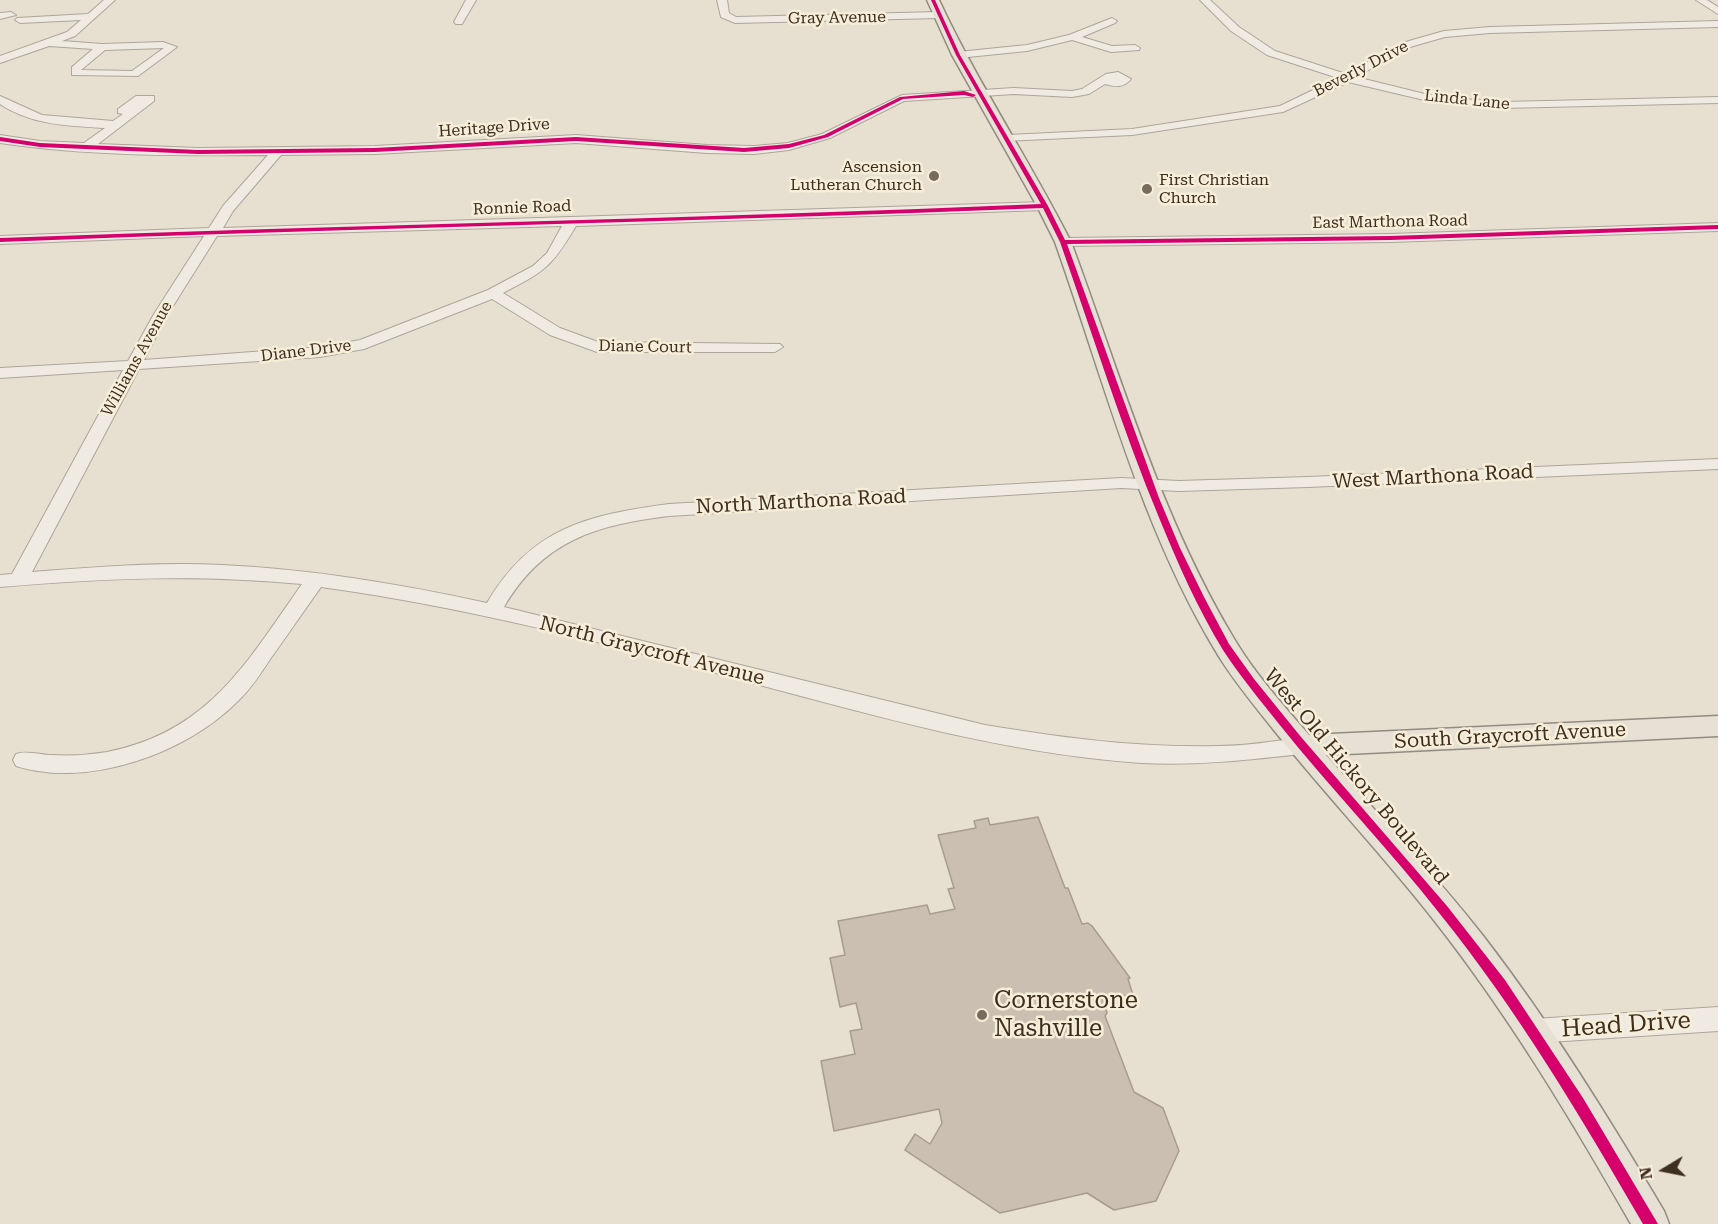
<!DOCTYPE html>
<html>
<head>
<meta charset="utf-8">
<style>
	body { margin:0 }
	#map { position:relative; width:1718px; height:1224px; overflow:hidden; background:#e7e0d1; font-family:"Roboto Serif",serif }
	canvas { display:block }
	.north { position:absolute; left:1634px; top:1140px; width:60px; height:60px; -webkit-text-stroke:4px #f7eed8; paint-order:stroke; rotate:260deg; font-size:16px; font-weight:700; line-height:24px; text-align:center; color:#3d2e20 }
	.north::after { content:''; display:block; margin:auto; width:21px; height:27px; background:#3d2e20; clip-path:polygon(50% 0,100% 100%,50% 72%,0 100%) }
</style>
</head>
<body>
<div id="map">
<canvas width="1718" height="1224"></canvas>
<div class="north">N</div>
</div>
<script>
const g = document.querySelector('canvas').getContext('2d');
g.lineJoin = 'round';
function fillPath(path, color) {
  g.fillStyle = color;
  g.fill(path, 'evenodd');
}
function trace(path, color, width, dash) {
  g.strokeStyle = color;
  g.lineWidth = width;
  g.lineCap = dash ? 'butt' : 'round';
  g.setLineDash(dash || []);
  g.stroke(path);
}
function write(font, color, halo, rows, align = 'center') {
  g.font = font + ' "Roboto Serif",serif';
  g.lineWidth = 5;
  g.setLineDash([]);
  g.textBaseline = 'middle';
  g.strokeStyle = halo;
  g.fillStyle = color;
  for (const [text, x, y, turn = 0] of rows) {
    g.save();
    g.translate(x, y);
    g.rotate((+turn || 0) * Math.PI / 180);
    g.textAlign = isNaN(turn) ? turn : align;
    if (halo) g.strokeText(text, 0, 0);
    g.fillText(text, 0, 0);
    g.restore();
  }
}
const building = new Path2D(`
	M 1038,817 L 1065,888 L 1068,888 L 1082,924 L 1088,923 L 1092,926 L 1130,978 L 1128,979 L 1133,995 L 1102,997 L 1107,1013 L 1105,1016 L 1134,1092 L 1163,1108 L 1179,1151 L 1156,1201 L 1114,1210 L 1087,1193 L 1000,1213 L 905,1150 L 915,1134 L 930,1144 L 942,1123 L 939,1109 L 834,1131 L 821,1061 L 855,1054 L 850,1031 L 862,1029 L 856,1003 L 840,1007 L 830,958 L 845,955 L 838,921 L 927,905 L 930,914 L 955,909 L 948,889 L 954,888 L 938,835 L 976,828 L 974,821 L 988,818 L 990,825 Z`);
fillPath(building, '#cbbfb2');
trace(building, '#a89c90', 1.5);
const minor = new Path2D(`
	M 104,0 L 115,0 L 75,36 L 62,41 L 102,44 L 163,42 L 177,47 L 138,76 L 72,75 L 72,67 L 93,49 L 49,46 L 0,63 L 0,56 L 67,32 L 81,20 L 20,23 L 15,20 L 17,18 L 88,14 ZM 164,48 L 132,71 L 81,70 L 105,50 Z
	M 466,0 L 476,0 L 462,24 L 456,24 L 454,22 Z
	M 717,0 L 727,0 L 729,13 L 736,17 L 939,12 L 944,15 L 939,18 L 735,23 L 721,17 Z
	M 1200,0 L 1210,0 L 1239,27 L 1275,51 L 1346,74 L 1402,43 L 1444,31 L 1490,27 L 1718,21 L 1718,27 L 1490,33 L 1445,37 L 1410,47 L 1356,77 L 1437,97 L 1503,102 L 1718,97 L 1718,103 L 1503,108 L 1437,103 L 1348,82 L 1283,112 L 1132,135 L 1004,141 L 1002,139 L 1008,135 L 1132,129 L 1280,106 L 1338,78 L 1267,55 L 1231,31 Z
	M 1696,0 L 1707,0 L 1718,7 L 1718,14 Z
	M 0,13 L 11,12 L 16,15 L 0,19 Z
	M 1112,18 L 1117,21 L 1115,23 L 1082,37 L 1112,46 L 1135,45 L 1140,48 L 1139,50 L 1111,52 L 1072,40 L 1027,51 L 958,58 L 953,55 L 958,52 L 1027,45 L 1069,35 Z
	M 1118,72 L 1131,79 C 1124,88 1115,87 1105,84 L 1089,94 L 1072,97 L 1014,94 L 904,101 L 830,138 L 789,150 L 754,154 L 707,153 L 576,143 L 375,154 L 281,155 L 233,211 L 223,228 L 1045,202 L 1051,206 L 1045,210 L 576,226 C 551,268 545,271 503,293 L 560,328 L 598,342 L 780,344 L 783,347 L 775,352 L 597,352 L 550,335 L 492,299 L 364,349 L 320,357 L 139,369 L 32,572 C 95,567 159,562 222,565 C 312,569 400,584 487,603 C 531,528 587,515 669,504 L 1121,478 L 1179,481 L 1308,477 L 1718,459 L 1718,469 L 1308,487 L 1179,491 L 1121,488 L 669,516 C 597,525 543,540 504,607 L 985,725 C 1063,738 1139,748 1219,746 C 1246,746 1274,741 1301,738 L 1309,740 L 1312,746 L 1309,752 L 1301,754 C 1248,760 1194,766 1141,763 C 1008,754 880,717 752,683 C 610,644 467,607 321,587 C 304,611 288,634 271,658 C 261,673 251,689 238,701 C 187,753 88,789 16,766 L 13,760 L 16,754 C 28,750 40,755 52,755 C 70,756 89,755 107,752 C 209,732 247,662 302,584 C 197,574 105,578 0,587 L 0,575 L 12,574 L 123,370 L 0,378 L 0,368 L 128,361 L 154,314 L 204,236 L 0,244 L 0,236 L 209,228 L 223,206 L 268,155 C 179,156 88,156 0,143 L 0,135 L 40,141 L 84,143 L 105,128 C 69,126 31,125 0,104 L 0,96 L 42,115 L 113,121 L 123,114 L 118,113 L 118,109 L 136,96 L 154,96 L 154,101 L 98,144 L 198,148 L 375,146 L 576,135 L 707,145 L 754,146 L 788,143 L 822,134 L 902,95 L 1014,88 L 1072,91 L 1082,89 L 1106,74 ZM 562,226 L 547,253 L 533,266 L 488,290 L 360,340 L 320,347 L 144,360 L 168,314 L 217,236 Z
	M 1718,223 L 1718,231 L 1390,242 L 1063,246 L 1056,242 L 1063,238 L 1390,234 Z
	M 1718,1007 L 1718,1031 L 1534,1043 L 1525,1040 L 1521,1031 L 1525,1022 L 1534,1019 Z`);
const major = new Path2D(`
	M 927,0 L 939,0 C 978,84 1029,159 1071,242 C 1121,376 1161,519 1236,642 C 1256,675 1284,706 1309,735 L 1718,716 L 1718,736 L 1326,755 C 1379,816 1435,874 1484,937 C 1551,1024 1608,1117 1664,1211 L 1669,1224 L 1631,1224 C 1571,1119 1508,1014 1433,919 C 1382,854 1324,793 1273,729 C 1254,705 1234,681 1218,655 C 1141,529 1104,380 1055,242 L 1037,206 L 952,55 Z`);
trace(minor, '#ada599', 2);
trace(major, '#928b80', 3);
fillPath(minor, '#efebe3');
fillPath(major, '#e6e1d4');
fillPath(new Path2D(`
	M 931,0 L 935,0 L 960,55 L 1048,206 L 1065,240 L 1390,236 L 1718,225 L 1718,229 L 1390,240 L 1067,244 L 1159,498 L 1180,548 L 1204,597 L 1229,644 L 1254,679 L 1301,737 L 1447,906 L 1505,980 L 1583,1098 L 1658,1224 L 1643,1224 C 1581,1117 1518,1011 1440,914 C 1389,849 1331,789 1279,724 C 1260,700 1240,676 1223,650 C 1198,609 1178,564 1160,520 C 1122,429 1093,335 1060,242 L 1043,208 C 695,222 348,228 0,242 L 0,238 C 347,225 694,219 1041,204 L 956,55 Z
	M 964,91 L 976,95 L 973,97 L 964,95 L 903,99 L 828,137 L 789,148 L 744,152 L 576,141 L 375,152 L 198,154 L 40,147 L 0,141 L 0,137 L 40,143 L 198,150 L 375,148 L 576,137 L 744,148 L 789,144 L 824,135 L 900,97 Z`), '#d6006c');
for (const [x, y, r, color] of [
	[934,176,6,"#786c5e"],
	[1147,189,6,"#786c5e"],
	[982,1015,6,"#786c5e"]
]) {
  const dot = new Path2D();
  dot.arc(x, y, r, 0, 2 * Math.PI);
  g.fillStyle = color;
  g.fill(dot);
  trace(dot, '#f7eed8', 2);
}
write('16px', '#3d2e20', '#f7eed8', [
	["Gray Avenue",837,18,-1],
	["Beverly Drive",1361,69,-27],
	["Linda Lane",1467,100,6],
	["Heritage Drive",494,128,-4],
	["Ronnie Road",522,208,-2],
	["East Marthona Road",1390,222,-1],
	["Diane Court",645,347,1],
	["Diane Drive",306,351,-7],
	["Williams Avenue",137,359,-61]
]);
write('16px', '#3d2e20', '#f7eed8', [
	["Ascension",922,167],
	["Lutheran Church",922,185],
	["First Christian",1159,180,"left"],
	["Church",1159,198,"left"]
], 'right');
write('20px', '#3d2e20', '#f7eed8', [
	["West Marthona Road",1433,477,-3],
	["North Marthona Road",801,502,-3],
	["North Graycroft Avenue",652,651,14],
	["South Graycroft Avenue",1510,736,-3],
	["West Old Hickory Boulevard",1356,777,50]
]);
write('24px', '#3d2e20', '#f7eed8', [
	["Cornerstone",994,1001],
	["Nashville",994,1029]
], 'left');
write('24px', '#3d2e20', '#f7eed8', [
	["Head Drive",1626,1025,-4]
]);
</script>
</body>
</html>
